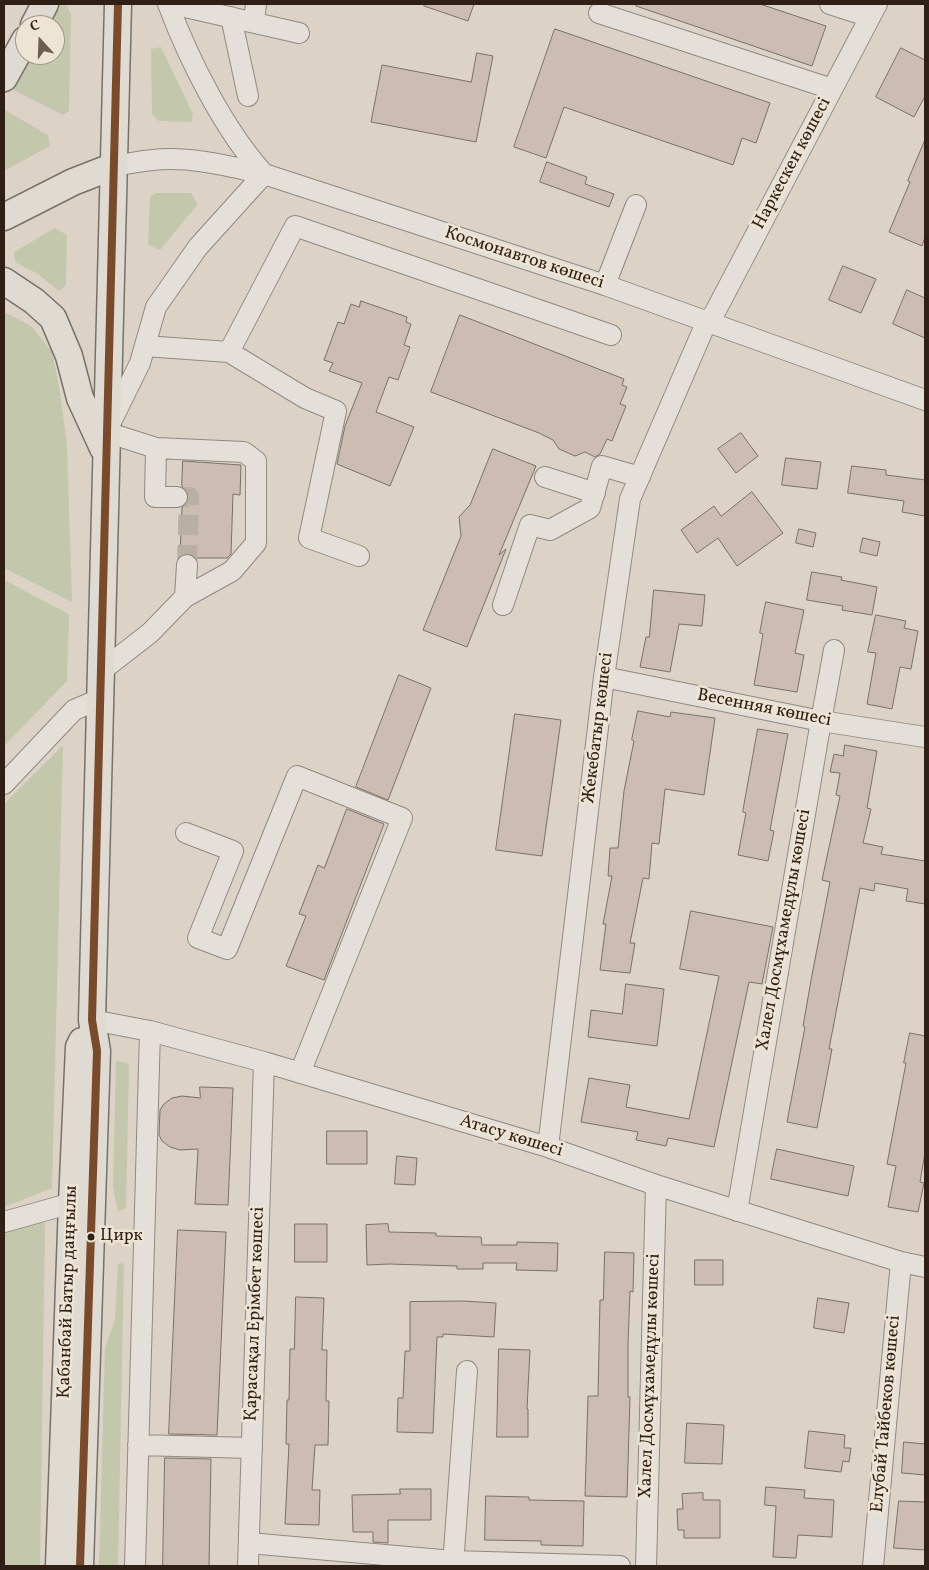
<!DOCTYPE html>
<html>
<head>
<meta charset="utf-8">
<style>
	body { margin:0 }
	#map { position:relative; width:929px; height:1570px; overflow:hidden; background:#dcd3c6; font-family:Vollkorn,serif }
	canvas { display:block }
	.frame { position:absolute; inset:0; border:5px solid #2f1f15; pointer-events:none }
	.north { position:absolute; left:15px; top:15px; width:50px; height:50px; box-sizing:border-box; background:#eee4d4; border:1px solid #a29588; border-radius:50%; rotate:340deg; font-size:14px; font-weight:700; line-height:20px; text-align:center; color:#2f1f15 }
	.north::after { content:''; display:block; margin:auto; width:18px; height:22px; background:#6c5e53; clip-path:polygon(50% 0,100% 100%,50% 72%,0 100%) }
</style>
</head>
<body>
<div id="map">
<canvas width="929" height="1570"></canvas>
<div class="frame"></div>
<div class="north">С</div>
</div>
<script>
const g = document.querySelector('canvas').getContext('2d');
g.lineJoin = 'round';
function fillPath(path, color) {
  g.fillStyle = color;
  g.fill(path, 'evenodd');
}
function trace(path, color, width, dash) {
  g.strokeStyle = color;
  g.lineWidth = width;
  g.lineCap = dash ? 'butt' : 'round';
  g.setLineDash(dash || []);
  g.stroke(path);
}
function write(font, color, halo, rows, align = 'center') {
  g.font = font + ' Vollkorn,serif';
  g.lineWidth = 5;
  g.setLineDash([]);
  g.textBaseline = 'middle';
  g.strokeStyle = halo;
  g.fillStyle = color;
  for (const [text, x, y, turn = 0] of rows) {
    g.save();
    g.translate(x, y);
    g.rotate((+turn || 0) * Math.PI / 180);
    g.textAlign = isNaN(turn) ? turn : align;
    if (halo) g.strokeText(text, 0, 0);
    g.fillText(text, 0, 0);
    g.restore();
  }
}
fillPath(new Path2D(`
	M 62,4 L 67,6 L 71,15 L 69,111 L 63,115 L 13,90 L 32,55 L 55,55 L 55,25 L 47,25 L 57,6 Z
	M 161,47 L 193,114 L 191,122 L 159,121 L 152,114 L 151,49 Z
	M 5,110 L 48,135 L 50,146 L 4,171 Z
	M 155,193 L 191,193 L 198,204 L 160,250 L 148,245 L 150,197 Z
	M 55,228 L 67,235 L 66,285 L 59,291 L 38,274 L 15,262 L 14,252 Z
	M 4,312 L 31,326 L 52,352 L 59,386 L 67,445 L 72,602 L 4,568 Z
	M 4,580 L 69,614 L 67,681 L 4,746 Z
	M 63,745 L 52,1188 L 4,1207 L 4,804 Z
	M 116,1060 L 129,1064 L 126,1208 L 118,1212 L 113,1187 Z
	M 32,1218 L 45,1223 L 40,1566 L 4,1566 L 4,1228 Z
	M 124,1263 L 118,1566 L 99,1566 L 105,1347 L 115,1320 L 118,1264 Z`), '#c3c7ab');
const building = new Path2D(`
	M 425,4 L 474,4 L 468,21 L 424,6 Z
	M 636,4 L 760,4 L 826,26 L 812,66 L 636,6 Z
	M 555,29 L 770,103 L 756,143 L 742,138 L 733,165 L 564,107 L 546,158 L 514,147 Z
	M 901,48 L 925,60 L 925,96 L 914,117 L 876,97 Z
	M 477,53 L 493,56 L 476,142 L 371,122 L 382,65 L 471,82 Z
	M 925,140 L 925,237 L 922,246 L 889,232 L 910,182 L 908,181 Z
	M 547,162 L 587,177 L 585,184 L 614,194 L 609,207 L 540,182 Z
	M 843,266 L 876,279 L 861,313 L 829,300 Z
	M 907,290 L 925,298 L 925,338 L 893,324 Z
	M 361,301 L 407,317 L 406,322 L 411,324 L 404,345 L 410,347 L 398,380 L 389,377 L 376,412 L 414,427 L 390,486 L 337,464 L 345,426 L 362,383 L 329,371 L 333,363 L 324,360 L 338,322 L 344,324 L 351,304 L 359,307 Z
	M 460,315 L 624,379 L 622,385 L 627,387 L 620,404 L 626,406 L 612,441 L 607,439 L 600,454 L 595,457 L 585,452 L 575,456 L 559,449 L 553,440 L 539,433 L 431,392 Z
	M 741,433 L 758,456 L 736,473 L 718,449 Z
	M 493,449 L 536,466 L 499,555 L 506,549 L 467,647 L 423,630 L 461,536 L 459,517 L 470,505 Z
	M 786,458 L 821,462 L 817,489 L 782,485 Z
	M 183,461 L 241,465 L 240,495 L 233,494 L 231,554 L 227,558 L 196,558 L 188,553 L 180,555 L 182,508 L 187,503 L 189,497 L 187,491 L 182,486 Z
	M 852,466 L 886,470 L 886,475 L 925,480 L 925,516 L 902,512 L 904,501 L 848,493 Z
	M 752,492 L 783,533 L 737,566 L 718,538 L 697,553 L 681,530 L 714,506 L 721,516 Z
	M 799,529 L 816,533 L 813,547 L 796,543 Z
	M 863,538 L 880,542 L 877,556 L 860,552 Z
	M 812,572 L 842,577 L 841,580 L 877,587 L 872,615 L 842,610 L 843,606 L 807,600 Z
	M 654,590 L 705,595 L 702,626 L 679,624 L 670,672 L 640,667 L 646,637 L 649,637 Z
	M 766,602 L 804,610 L 795,653 L 804,655 L 797,692 L 754,685 L 763,634 L 760,633 Z
	M 876,615 L 906,621 L 904,628 L 918,631 L 911,669 L 900,667 L 892,709 L 867,704 L 876,653 L 868,652 Z
	M 399,675 L 431,688 L 388,800 L 356,787 Z
	M 638,711 L 670,717 L 671,712 L 715,718 L 704,795 L 665,789 L 659,844 L 652,843 L 649,879 L 643,878 L 630,943 L 635,943 L 630,973 L 600,970 L 606,924 L 603,924 L 612,876 L 608,876 L 610,848 L 618,848 L 624,791 L 634,741 L 632,740 Z
	M 515,714 L 561,720 L 542,856 L 496,850 Z
	M 758,729 L 788,734 L 770,830 L 774,831 L 768,861 L 738,855 L 746,813 L 743,812 Z
	M 845,745 L 877,751 L 867,808 L 871,809 L 863,843 L 883,847 L 881,854 L 925,861 L 925,904 L 906,901 L 908,889 L 875,883 L 874,891 L 860,888 L 838,1002 L 829,1049 L 832,1049 L 817,1128 L 787,1122 L 805,1027 L 803,1026 L 812,975 L 830,882 L 822,880 L 840,796 L 836,795 L 840,773 L 830,772 L 834,754 L 843,756 Z
	M 347,809 L 384,824 L 324,980 L 286,966 L 306,916 L 299,914 L 318,865 L 324,868 Z
	M 691,911 L 773,927 L 762,984 L 749,982 L 714,1147 L 668,1138 L 666,1146 L 636,1140 L 638,1132 L 581,1122 L 589,1078 L 630,1085 L 626,1107 L 689,1119 L 719,976 L 680,969 Z
	M 626,984 L 664,989 L 657,1046 L 588,1037 L 591,1010 L 622,1014 Z
	M 910,1033 L 925,1036 L 925,1153 L 920,1182 L 924,1183 L 918,1212 L 888,1207 L 896,1166 L 887,1164 L 906,1063 L 904,1063 Z
	M 200,1087 L 233,1088 L 228,1205 L 195,1204 L 198,1149 L 180,1150 L 170,1147 L 162,1141 L 159,1135 L 160,1110 L 164,1104 L 172,1098 L 182,1096 L 200,1098 Z
	M 327,1131 L 367,1131 L 367,1164 L 327,1164 Z
	M 777,1149 L 854,1166 L 848,1196 L 771,1179 Z
	M 397,1156 L 417,1158 L 415,1185 L 395,1184 Z
	M 295,1224 L 327,1224 L 327,1262 L 295,1262 Z
	M 388,1224 L 389,1232 L 436,1233 L 436,1236 L 481,1237 L 482,1245 L 517,1245 L 517,1242 L 558,1243 L 557,1271 L 516,1270 L 517,1263 L 483,1263 L 483,1269 L 457,1269 L 457,1266 L 389,1264 L 367,1265 L 366,1225 Z
	M 178,1230 L 226,1232 L 217,1435 L 169,1434 Z
	M 605,1252 L 634,1253 L 633,1292 L 630,1291 L 628,1344 L 628,1397 L 630,1397 L 627,1497 L 585,1496 L 588,1396 L 598,1396 L 600,1300 L 603,1300 Z
	M 695,1260 L 723,1260 L 723,1285 L 695,1285 Z
	M 296,1297 L 324,1298 L 322,1350 L 327,1350 L 326,1401 L 329,1401 L 328,1445 L 315,1445 L 312,1490 L 320,1490 L 319,1525 L 285,1524 L 289,1444 L 286,1444 L 287,1400 L 289,1400 L 290,1349 L 294,1349 Z
	M 818,1298 L 849,1303 L 844,1333 L 814,1328 Z
	M 463,1301 L 496,1303 L 494,1337 L 443,1334 L 443,1337 L 437,1337 L 433,1433 L 397,1432 L 398,1398 L 403,1398 L 405,1351 L 410,1351 L 410,1302 Z
	M 499,1349 L 530,1350 L 527,1409 L 528,1409 L 528,1437 L 497,1437 Z
	M 687,1423 L 724,1425 L 722,1464 L 685,1463 Z
	M 809,1431 L 845,1435 L 844,1448 L 851,1448 L 849,1462 L 843,1461 L 841,1472 L 805,1468 Z
	M 904,1442 L 925,1444 L 925,1475 L 902,1473 Z
	M 165,1458 L 211,1459 L 209,1566 L 163,1566 Z
	M 766,1487 L 805,1490 L 804,1498 L 834,1500 L 832,1537 L 798,1535 L 796,1558 L 773,1557 L 776,1506 L 765,1505 Z
	M 400,1489 L 431,1489 L 431,1520 L 388,1520 L 388,1543 L 373,1542 L 373,1532 L 353,1532 L 352,1495 L 400,1494 Z
	M 703,1493 L 703,1500 L 720,1500 L 720,1538 L 684,1538 L 684,1530 L 678,1530 L 677,1509 L 683,1509 L 682,1494 Z
	M 486,1496 L 529,1497 L 529,1500 L 584,1501 L 583,1546 L 541,1545 L 541,1541 L 485,1540 Z
	M 899,1501 L 925,1502 L 925,1550 L 894,1548 Z`);
fillPath(building, '#ccbcb2');
trace(building, '#787169', 1);
trace(new Path2D(`
	M 177,497 L 189,497 L 187,565`), '#b9afa3', 20, [20, 10]);
const minor = new Path2D(`
	M 168,4 C 189,60 224,130 264,174
	M 172,4 L 299,33
	M 830,4 L 870,17
	M 599,13 L 832,89
	M 231,17 L 248,96
	M 254,22 L 256,4
	M 114,166 C 127,164 140,161 153,160 C 190,156 228,166 264,174 L 605,285 L 925,400
	M 605,285 L 636,205
	M 145,346 L 229,352 L 295,226 L 611,335
	M 229,352 L 305,398 L 336,411 L 309,538 L 359,556
	M 156,448 L 244,452 L 256,461 L 256,543 L 232,571 L 185,597
	M 545,477 L 595,493
	M 177,497 L 155,497 L 156,448 L 106,432 L 140,363 L 156,307 L 198,247 L 264,174
	M 503,605 L 530,525 L 550,530 L 590,508 L 602,466 L 640,477
	M 101,671 L 150,633 L 185,597 L 187,565
	M 604,677 L 821,721 L 925,737
	M 4,784 L 74,710 L 100,699
	M 186,833 L 233,851 L 198,938 L 227,949 L 297,776 L 402,818 L 300,1073
	M 92,1020 L 150,1031 L 264,1062 L 548,1147 L 656,1185 L 901,1262 L 925,1267
	M 548,1147 L 604,677 L 630,499 L 706,323 L 714,314 L 877,4
	M 737,1211 L 821,721 L 834,650
	M 4,1222 L 72,1203
	M 138,1445 L 252,1448
	M 249,1543 L 453,1561 L 620,1566
	M 135,1566 L 150,1031
	M 248,1566 L 264,1062
	M 453,1566 L 467,1371
	M 646,1566 L 656,1185
	M 873,1566 L 901,1262`);
const major = new Path2D(`
	M 34,25 L 45,4
	M 4,78 L 25,40
	M 4,217 L 73,182 L 114,166
	M 4,281 L 34,301 L 53,318 L 69,356 L 80,398 L 103,448
	M 59,1566 L 72,1203 L 79,1047 L 82,1041
	M 80,1566 L 97,1051 L 92,1020 L 118,4`);
trace(minor, '#918981', 22);
trace(major, '#787169', 29);
trace(minor, '#e4e0d9', 20);
trace(major, '#dfdbd3', 26);
trace(new Path2D(`
	M 80,1566 L 97,1051 L 92,1020 L 118,4`), '#7a4b2a', 8);
for (const [x, y, r, color] of [
	[91,1237,4.5,"#2f1f15"]
]) {
  const dot = new Path2D();
  dot.arc(x, y, r, 0, 2 * Math.PI);
  g.fillStyle = color;
  g.fill(dot);
  trace(dot, '#eee4d4', 2);
}
write('17px', '#2f1f15', '#eee4d4', [
	["Цирк",100,1237]
], 'left');
write('18px', '#2f1f15', '#eee4d4', [
	["Наркескен көшесі",793,164,-62],
	["Космонавтов көшесі",524,259,18],
	["Весенняя көшесі",764,709,11],
	["Жекебатыр көшесі",599,728,-83],
	["Халел Досмұхамедұлы көшесі",785,930,-80],
	["Атасу көшесі",511,1137,17],
	["Қабанбай Батыр даңғылы",69,1292,-88],
	["Қарасақал Ерімбет көшесі",256,1314,-88],
	["Халел Досмұхамедұлы көшесі",651,1376,-88],
	["Елубай Тайбеков көшесі",887,1414,-85]
]);
</script>
</body>
</html>
